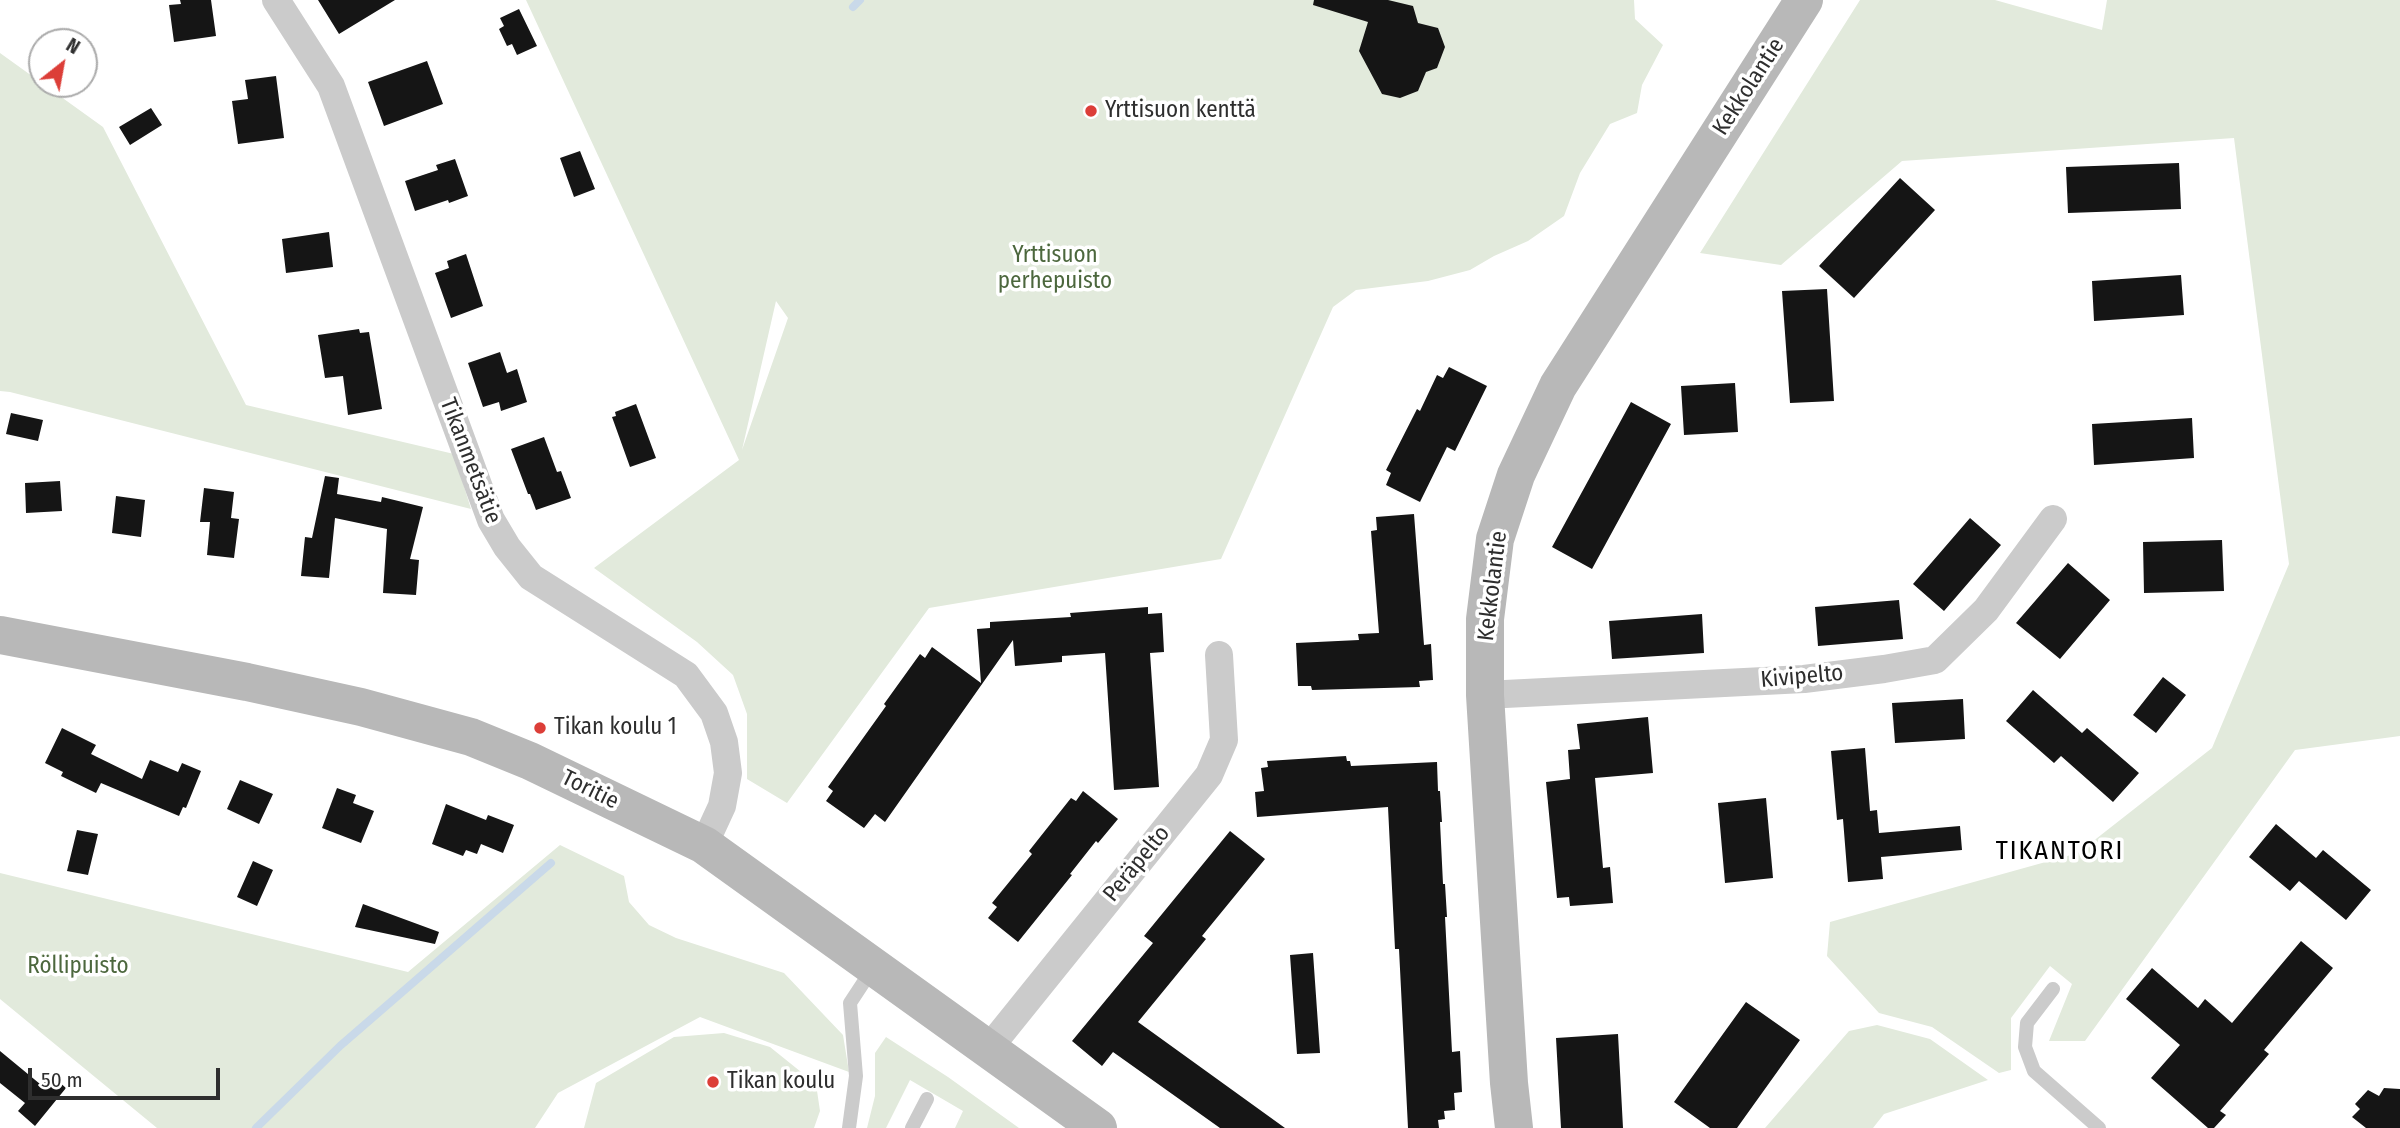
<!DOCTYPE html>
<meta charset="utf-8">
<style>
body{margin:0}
#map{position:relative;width:2400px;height:1128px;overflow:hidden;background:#fff;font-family:"Fira Sans Condensed",sans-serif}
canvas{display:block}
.north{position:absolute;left:28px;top:28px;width:70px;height:70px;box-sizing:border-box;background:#fff;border:2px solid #ababab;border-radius:50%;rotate:31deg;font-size:19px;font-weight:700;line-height:28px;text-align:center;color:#2e2e2e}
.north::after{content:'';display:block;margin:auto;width:24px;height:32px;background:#dc3e38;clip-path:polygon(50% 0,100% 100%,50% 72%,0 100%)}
.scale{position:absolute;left:28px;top:1068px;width:192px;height:32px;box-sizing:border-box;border:4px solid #2e2e2e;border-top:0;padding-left:9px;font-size:21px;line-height:24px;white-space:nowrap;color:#2e2e2e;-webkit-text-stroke:5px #fff;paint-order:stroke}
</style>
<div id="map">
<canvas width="2400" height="1128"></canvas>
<div class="north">N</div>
<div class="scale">50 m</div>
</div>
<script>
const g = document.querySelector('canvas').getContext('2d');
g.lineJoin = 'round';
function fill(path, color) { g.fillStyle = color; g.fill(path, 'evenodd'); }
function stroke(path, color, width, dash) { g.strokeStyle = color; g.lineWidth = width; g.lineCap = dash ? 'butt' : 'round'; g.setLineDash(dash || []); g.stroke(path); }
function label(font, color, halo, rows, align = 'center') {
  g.font = font + ' "Fira Sans Condensed",sans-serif'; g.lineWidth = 7; g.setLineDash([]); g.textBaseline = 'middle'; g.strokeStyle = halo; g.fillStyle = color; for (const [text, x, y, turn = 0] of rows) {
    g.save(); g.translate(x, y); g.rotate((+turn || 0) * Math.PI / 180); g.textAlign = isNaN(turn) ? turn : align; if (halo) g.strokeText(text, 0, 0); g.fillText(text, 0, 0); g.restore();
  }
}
const green = new Path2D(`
 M526 0H1634L1635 19 1663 45 1642 85 1637 113 1610 124 1580 173 1564 216 1528 241 1494 256 1470 270 1428 281 1356 290 1333 307 1221 559 929 608 787 803 747 779V714L733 675 697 642 594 568 739 460ZM776 301 788 318 742 450Z
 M1860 0H1995L2102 30 2107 0H2400V736L2295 750 2085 1041H2049L2072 984 2050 966 2011 1018V1070L1999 1073 1932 1027 1879 1013 1827 956 1830 922 2078 853 2212 748 2289 564 2234 138 1902 161 1781 265 1700 253Z
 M0 53 103 127 246 405 454 454 471 509 10 392 0 391Z
 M560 845 624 876 629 902 649 925 676 938 784 973 843 1035 849 1072 700 1017 558 1093 535 1128H157L0 999V873L408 972Z
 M1877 1025 1930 1039 1988 1080 1884 1114 1873 1128H1765L1849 1031Z
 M724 1033 770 1047 816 1084 820 1111 814 1128H584L596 1083 674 1037Z
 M886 1037 948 1077 1019 1128H955L963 1111 910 1080 886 1128H867L875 1096V1053Z`);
const stream = new Path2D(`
 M853 7 860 0
 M256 1128 340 1046 551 863`);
const building = new Path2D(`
 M180 0H211L216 36 174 42 169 5 181 4Z
 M318 0H395L339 34Z
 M1314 0H1388L1413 6 1418 23 1438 28 1445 47 1437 68 1426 72 1418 91 1400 98 1382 94 1359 51 1368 22 1313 5Z
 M519 9 537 46 517 55 512 44 507 46 499 29 504 26 500 18Z
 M427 61 443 104 384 126 368 82Z
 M276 76 284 138 238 144 232 101 248 99 245 80Z
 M151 108 162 125 130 145 119 127Z
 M580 151 595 189 574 197 560 158Z
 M455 159 468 196 449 203 448 200 415 211 405 181 438 170 436 165Z
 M2179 163 2181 209 2068 213 2066 167Z
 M1900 178 1935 210 1854 298 1819 266Z
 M329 232 333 267 286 273 282 239Z
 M466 254 483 306 451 318 435 273 449 268 447 261Z
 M2181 275 2184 315 2094 321 2092 281Z
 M1827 289 1834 401 1790 403 1782 291Z
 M359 329 360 333 369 332 382 409 348 415 343 376 325 378 318 335Z
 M500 352 507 373 517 369 527 402 501 411 499 402 483 407 468 363Z
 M1449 367 1487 386 1455 451 1447 447 1420 502 1386 485 1391 473 1386 470 1417 409 1420 411 1437 375 1443 378Z
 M1735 383 1738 432 1684 435 1681 386Z
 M1631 402 1671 424 1592 569 1552 547Z
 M636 404 656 458 630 467 612 417 616 416 615 412Z
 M11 413 43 420 38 441 6 434Z
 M2192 418 2194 458 2094 465 2092 424Z
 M544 437 557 472 561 471 571 498 536 510 530 494H528L511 449Z
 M325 476 339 478 337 494 381 502 382 497 423 507 410 559 419 560 416 595 383 593 387 529 335 518 329 578 301 576 305 537 312 538Z
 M60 481 62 511 26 513 25 483Z
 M204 488 234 492 231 518 239 519 234 558 207 555 210 522H200Z
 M116 496 145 500 141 537 112 533Z
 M1414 514 1424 645 1431 644 1433 680 1419 681 1420 687 1312 690 1311 686H1298L1296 643 1359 640 1358 634 1379 633 1371 531 1377 530 1376 517Z
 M1970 518 2001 545 1944 611 1913 584Z
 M2222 540 2224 591 2144 593 2143 542Z
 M2068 563 2110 600 2060 659 2016 623Z
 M1899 600 1903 639 1818 646 1815 607Z
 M1148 607V614L1162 613 1164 652 1150 653 1159 787 1114 790 1105 653 1062 656V662L1015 666 1013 640 885 822 875 814 864 828 826 801 833 791 828 787 886 706 884 704 920 654 925 658 932 647 981 683 977 629 990 628V622L1071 617 1070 613Z
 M1702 614 1704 653 1612 659 1609 621Z
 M2163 677 2186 695 2156 733 2133 715Z
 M2033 690 2082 733 2087 728 2139 773 2113 802 2061 756 2054 763 2006 721Z
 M1963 699 1965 739 1895 743 1892 703Z
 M1648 717 1653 773 1595 778 1603 868 1610 867 1613 903 1570 906 1569 897 1557 898 1546 782 1570 779 1568 750 1580 749 1577 724Z
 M62 728 96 745 91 754 142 779 150 760 178 772 182 763 201 771 186 808 183 807 179 816 101 783 96 793 61 776 63 772 45 763Z
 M1865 748 1870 811 1877 810 1879 833 1960 826 1962 850 1881 857 1883 879 1848 882 1843 819 1837 820 1831 751Z
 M1346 756 1347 761H1350L1351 766 1437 762 1438 791H1440L1442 822H1440L1443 884H1445L1447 917H1445L1452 1052 1460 1051 1462 1092 1454 1093 1455 1110 1444 1111 1445 1119 1438 1120 1439 1128H1408L1399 949H1395L1388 807 1257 817 1255 792 1264 791 1261 768 1268 767 1267 761Z
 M240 780 273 794 259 824 227 809Z
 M337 788 356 795 353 803 374 811 361 843 322 828Z
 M1083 791 1118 819 1098 843 1096 841 1070 874 1072 875 1018 942 988 918 997 907 992 903 1032 854 1029 851 1071 798 1076 801Z
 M1766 798 1773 878 1725 883 1718 803Z
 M446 804 486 820 488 815 514 825 503 853 481 844 477 854 466 850 463 856 432 844Z
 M2276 824 2316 858 2323 850 2371 890 2346 920 2299 881 2290 891 2249 857Z
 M77 830 98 834 88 875 67 871Z
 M1230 831 1265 859 1202 936 1206 939 1138 1022 1285 1128H1220L1113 1052 1102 1066 1072 1041 1153 943 1144 936Z
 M253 861 273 870 257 906 237 897Z
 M363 904 439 932 435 944 355 927Z
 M2301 941 2333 968 2264 1050 2269 1054 2220 1111 2226 1115 2214 1128H2208L2151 1078 2180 1045 2126 999 2152 968 2198 1008 2205 999 2232 1023Z
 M1313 953 1320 1053 1297 1054 1290 955Z
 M1746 1002 1800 1040 1737 1128H1710L1674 1102Z
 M1618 1034 1623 1128H1561L1556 1038Z
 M0 1051 40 1084 49 1073 66 1088 35 1126 18 1111 25 1103 0 1083Z
 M2384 1088 2400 1089V1128H2366L2352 1117 2360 1109 2355 1104 2368 1090 2379 1096Z`);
const lane = new Path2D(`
 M2053 989 2027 1023 2025 1047 2034 1071 2099 1128
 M849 1128 856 1076 850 1003 873 968
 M912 1128 927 1099`);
const street = new Path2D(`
 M276 0 331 86 491 520 507 547 531 577 686 675 714 713 724 742 728 773 722 806 704 845
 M1485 695 1804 679 1884 669 1935 660 1986 610 2053 519
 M989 1048 1209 775 1224 740 1219 655`);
const secondary = new Path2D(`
 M0 635 247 682 361 707 471 737 530 761 704 845 1098 1128
 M1514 1128 1509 1083 1485 695V619L1495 539 1516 475 1558 386 1804 0`);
const markers = [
 [1091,111,7,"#dc3e38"],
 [540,728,7,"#dc3e38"],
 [713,1082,7,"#dc3e38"]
];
const streetNames = [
 ["Kekkolantie",1749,87,-57],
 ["Tikanmetsätie",470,461,69],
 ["Kekkolantie",1493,586,-83],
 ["Kivipelto",1802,677,-5],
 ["Toritie",590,790,26],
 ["Peräpelto",1137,864,-51]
];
const poiNames = [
 ["Yrttisuon kenttä",1105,111],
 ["Tikan koulu 1",554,728],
 ["Tikan koulu",727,1082]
];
const parkNames = [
 ["Yrttisuon",1055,256],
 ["perhepuisto",1055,282],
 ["Röllipuisto",78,967]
];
const quarterNames = [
 ["TIKANTORI",2060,852]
];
fill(green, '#e2eadc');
stroke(stream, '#c9d9e9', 8);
fill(building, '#151515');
stroke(lane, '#cbcbcb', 14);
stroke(street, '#cbcbcb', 28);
stroke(secondary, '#b8b8b8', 38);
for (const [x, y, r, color] of markers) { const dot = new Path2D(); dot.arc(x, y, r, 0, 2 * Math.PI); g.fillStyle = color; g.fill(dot); stroke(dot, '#fff', 2.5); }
label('23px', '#2e2e2e', '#fff', streetNames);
label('23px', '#2e2e2e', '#fff', poiNames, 'left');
label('23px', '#4c673d', '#fff', parkNames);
g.letterSpacing = '2px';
label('26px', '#000', '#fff', quarterNames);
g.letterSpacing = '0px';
</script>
